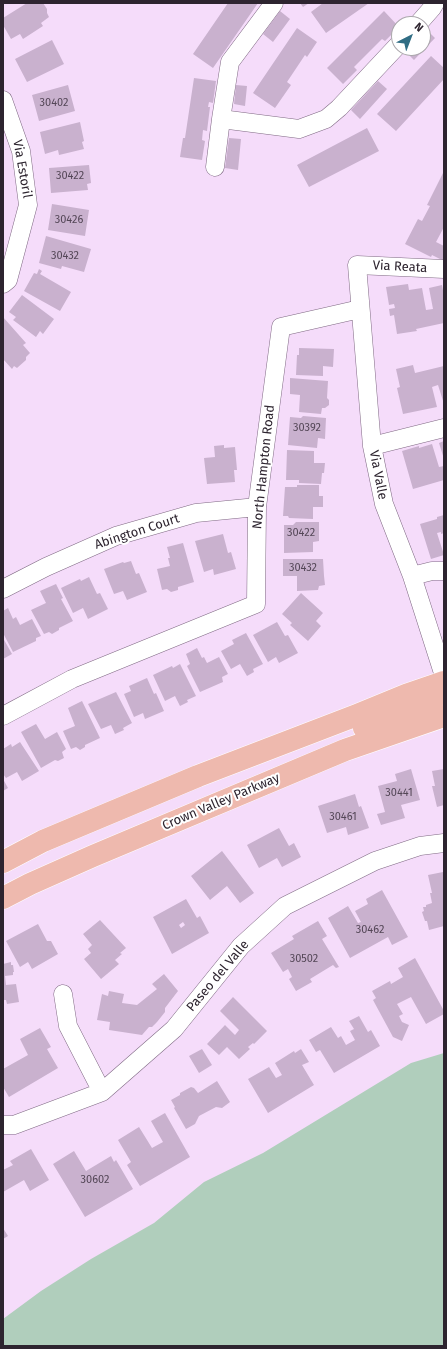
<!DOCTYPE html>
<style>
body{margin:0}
#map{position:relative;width:447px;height:1349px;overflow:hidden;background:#f5dcfa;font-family:"Fira Sans",sans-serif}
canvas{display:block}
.frame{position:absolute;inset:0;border:4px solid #2d242f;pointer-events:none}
.north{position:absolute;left:391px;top:16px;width:40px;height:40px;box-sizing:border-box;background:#fff;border:1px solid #aba7ac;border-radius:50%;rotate:42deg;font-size:11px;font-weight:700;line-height:16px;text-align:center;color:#2d242f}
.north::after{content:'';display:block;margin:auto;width:14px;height:18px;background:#306d84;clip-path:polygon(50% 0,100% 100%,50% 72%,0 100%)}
</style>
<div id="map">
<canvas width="447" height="1349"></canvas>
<div class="frame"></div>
<div class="north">N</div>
</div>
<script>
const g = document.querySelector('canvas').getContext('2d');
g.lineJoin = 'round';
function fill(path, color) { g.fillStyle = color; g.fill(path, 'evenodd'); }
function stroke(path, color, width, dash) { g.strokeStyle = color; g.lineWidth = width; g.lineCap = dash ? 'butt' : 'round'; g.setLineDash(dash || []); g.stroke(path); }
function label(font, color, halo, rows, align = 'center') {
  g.font = font + ' "Fira Sans",sans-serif'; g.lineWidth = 4; g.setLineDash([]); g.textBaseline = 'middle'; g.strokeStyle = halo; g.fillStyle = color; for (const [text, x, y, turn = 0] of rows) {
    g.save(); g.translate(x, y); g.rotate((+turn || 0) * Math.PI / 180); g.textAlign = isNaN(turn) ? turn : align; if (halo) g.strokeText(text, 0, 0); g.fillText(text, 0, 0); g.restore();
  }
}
const green = new Path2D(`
 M444 1053V1346H3V1319L41 1291 91 1259 154 1223 204 1182 263 1153 411 1063Z`);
const building = new Path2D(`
 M27 3H43L47 9V13L49 17 41 23 43 26 23 39 20 34 11 39 3 25V18Z
 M228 3H258L213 68 193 54Z
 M300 3H309L303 7Z
 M323 3H369L326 33 311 12Z
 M280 11 290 19 273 42 263 34Z
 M384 11 399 27 385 41 382 39 354 67 357 70 343 84 327 68Z
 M297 28 317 42 307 57 305 55 287 82 291 85 275 108 253 93Z
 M426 29 435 38 414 60 405 51 408 48H423V32Z
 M52 40 64 64 27 82 15 59Z
 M431 56 444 68V79L396 131 377 114Z
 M194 78 216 81 213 103 209 102 208 107H210L207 131 203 130 202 140 205 141 202 160 180 157 183 138H185Z
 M378 81 387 89 360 119 351 110Z
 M68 85 75 111 39 121 32 95Z
 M236 85 247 86 245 106 234 104Z
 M80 122 84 141 82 142 84 149 59 155 58 150 45 154 40 132Z
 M367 128 379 151 309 187 297 165Z
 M229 138 241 139 238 170 225 168Z
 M89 165 91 183 87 184 88 190 51 193 49 168Z
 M443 173H444V227L436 242 444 246V261L432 255 431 257 405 244 418 219 422 221 430 206 427 205Z
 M52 204 89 210 85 236 48 230Z
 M46 236 91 249 84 272 62 266 61 269 39 263Z
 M39 269 42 271 40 274 71 292 60 311 24 291 34 273 37 274Z
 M408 284 409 290 422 288 426 310 433 309 429 288 442 285 444 296V323L416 329 417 331 397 334 394 315 390 316 389 309 395 308 394 304 389 305 386 287Z
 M22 295 54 319 43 334 40 331 36 337 13 320 16 317 9 312Z
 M3 317 26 343 23 345 30 353 26 357V360L17 368 14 366 12 369 3 359Z
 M299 348 334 349 333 367 323 366V376L296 375 297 355H299Z
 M413 365 415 373 444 366V404L438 385 432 387 437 407 403 414 397 388 400 387 396 369Z
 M290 378 328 381 327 398 329 400V405L325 408H322L321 414 299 412 300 395 290 394Z
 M303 416 326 418 325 439 318 438 317 448 288 445 290 417 301 418Z
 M444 441V459L439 443Z
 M432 444 439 467 444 466V480L413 489 402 451 419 446V448Z
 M224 445V448L235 447 237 470H234L235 482 207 484 204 458 215 457 214 446Z
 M287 450 314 451V463H325L324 473H322L321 484 299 483V480H286Z
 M297 485H319V496H323V507H313V519L289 518 288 516H283L285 487H297Z
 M444 515V533L441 534V532L437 533 444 555 431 559 420 524 437 519V517Z
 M296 522H319V541L313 542V552L284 553V525H293Z
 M223 534 228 553 231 552 236 569 214 575 213 569 204 572 195 541Z
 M183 543 194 582 178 587V590L171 592 167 589 162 590 157 569 170 566 168 558H170L167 547Z
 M283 559H323L324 576 325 585 319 586 318 590 297 591V576H283Z
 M131 561 136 574 139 573 147 592 127 600 123 591 114 594 104 569 123 562 124 563Z
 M89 577 97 594 100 593 108 609 88 619 83 608 73 613 61 588 80 579 81 581Z
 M56 584 63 598 61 599 73 621 59 628V630L52 634 49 632 44 634 31 610 46 603 40 591Z
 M301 593 323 613 316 621 321 626 308 641 290 625 292 623 282 614Z
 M8 608 13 619 16 617 20 625 32 619 41 636 36 638V641L13 652 3 633V611Z
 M277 622 285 636 288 635 298 653 279 663 276 657 268 662 253 635Z
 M246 633 263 664 253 669 254 672 247 676 240 664 231 669 221 651 234 644 232 640Z
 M3 638 12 654 3 659Z
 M197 648 202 658 204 657 207 663 219 657 228 674 222 677 223 682 200 692 187 666 190 664 186 654Z
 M180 664 196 696 187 700 188 702 180 706 175 696 165 701 153 675 172 666 173 668Z
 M147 678 154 694 156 693 164 711 145 719 143 713 134 717 124 694 131 691 129 686Z
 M116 692 132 723 123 728 124 730 115 734 111 725 101 729 88 704Z
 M82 701 100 738 85 745V747L80 750 76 747 71 749 63 731 75 726 68 708Z
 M36 724 45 739 57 732 66 749 62 752 64 758 58 761 55 760 41 768 21 732Z
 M20 742 39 771 22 781 17 772 6 778 3 774V749L11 744 12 747Z
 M411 769 420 800 401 805 405 818 381 825 377 814 385 812 378 786 397 781 395 774Z
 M444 769V805L437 807 432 786H435L432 771Z
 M3 779 8 788 3 791Z
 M355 794 359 807 361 806 369 828 348 835 346 827 327 833 318 806Z
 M279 828 289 846 294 843 301 857 282 867 277 858 259 868 247 845Z
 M222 851 254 893 240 903 227 886 210 900 191 876Z
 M443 872 444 877V926L429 930 427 921H425L422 912 424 911 423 907H426V905L432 903 430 893H432L428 875Z
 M382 890 408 937 392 945 388 937 350 958 328 918 348 906 358 923 361 922 355 911 368 904 366 899Z
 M186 899 197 918 200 916 209 933 172 954 153 917ZM183 922 185 925 181 928 179 925Z
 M100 920 126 948 120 953 122 954 115 960 119 964 101 979 84 959 91 953 88 949 92 945 83 934Z
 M318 921 327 936 322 939 339 967 336 968 333 965 310 979 312 982 296 991 289 979 292 977 288 969 283 972 271 953 294 939 292 936Z
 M38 924 47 941H51L58 954 32 969 28 962 20 967 6 941Z
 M415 958 444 1011V1014L426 1024 411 997 397 1004 403 1014 399 1016 402 1022 409 1025 402 1041 393 1037 373 1000 376 998 372 991 390 981 391 984 403 977 398 968Z
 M11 962V965H13L14 972H13V975L5 976 6 985 16 984 19 1002 7 1004 6 1000H3V964Z
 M164 974 178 991 165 1008V1012L157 1022 152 1027H149L142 1035 109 1030 110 1022 97 1020 102 994 108 996 109 991 124 994 122 1003 137 1005 157 989 152 984Z
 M233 997 267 1031 254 1044 253 1043 248 1047 250 1049 239 1059 227 1047 219 1055 207 1044 225 1025 235 1035 239 1030 220 1011Z
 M359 1016 368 1032 371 1030 380 1046 334 1073 320 1050 316 1052 309 1040 331 1027 338 1038 341 1036 346 1045 355 1040 350 1031 354 1029 349 1021Z
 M40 1028 51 1047 47 1049 58 1068 9 1097 3 1087V1069L28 1055 20 1039Z
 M202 1049 212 1065 199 1073 189 1056Z
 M301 1049 309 1062 302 1065 314 1085 268 1113 248 1079 269 1067 276 1078 282 1075 275 1063 294 1051 295 1053Z
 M217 1081 230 1102 222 1108 216 1107 199 1116 195 1124 186 1129 174 1108 175 1107 171 1100 180 1095V1093L191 1087 194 1088 198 1093Z
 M165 1113 190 1157 140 1186 127 1165 131 1162 118 1140 139 1127 152 1148 163 1142 151 1121Z
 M31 1149 49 1180 30 1191 24 1180 3 1192V1170L13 1165 10 1161Z
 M74 1151 86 1171 111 1156 114 1162 116 1160 133 1189 85 1217 53 1164Z
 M3 1228 8 1236 3 1239Z`);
const minor = new Path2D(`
 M274 3 230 62 221 119 299 129 326 119 339 108 399 44
 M418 24 432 8 435 3
 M3 100 21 151 28 205 8 280 3 284
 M215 167 221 119
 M444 269 357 265 372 446 384 504 412 576 444 676
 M372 446 444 428
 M412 576 432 571H444
 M3 589 46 567 116 536 196 513 257 507
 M3 716 72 679 256 604 257 507 281 327 360 309
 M63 994 68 1026 102 1092
 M3 1125H14L102 1092 174 1029 241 946 285 906 375 861 420 846 444 843`);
const major = new Path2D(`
 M364 728 425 705 432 701 443 686
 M3 862 43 841 198 776 357 715 406 695 444 682
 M3 898 30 884 93 856 345 750 444 716`);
const numberNames = [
 ["30402",54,103],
 ["30422",70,176],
 ["30426",69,220],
 ["30432",65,256],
 ["30392",307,428],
 ["30422",301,533],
 ["30432",303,568],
 ["30441",399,793],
 ["30461",343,817],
 ["30462",370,930],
 ["30502",304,959],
 ["30602",95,1180]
];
const streetNames = [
 ["Via Estoril",22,169,80],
 ["Via Reata",400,267,3],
 ["North Hampton Road",264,467,-84],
 ["Via Valle",378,475,79],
 ["Abington Court",137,532,-18],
 ["Crown Valley Parkway",221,802,-23],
 ["Paseo del Valle",218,976,-50]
];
fill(green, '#b0cebc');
fill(building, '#c9b1ce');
stroke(minor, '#7f6983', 19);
stroke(major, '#fff', 23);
stroke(minor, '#fff', 18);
stroke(major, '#eeb9ae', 22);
label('11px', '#544757', null, numberNames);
label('13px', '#2d242f', '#fff', streetNames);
</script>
